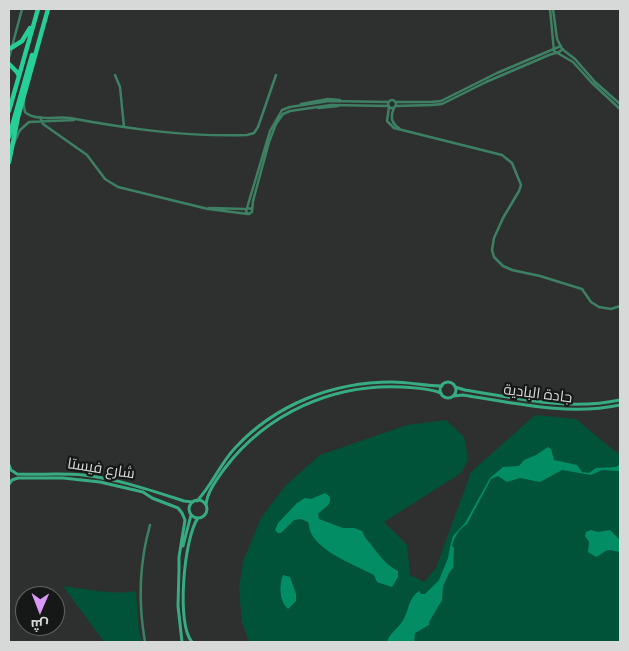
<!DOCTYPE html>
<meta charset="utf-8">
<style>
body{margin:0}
#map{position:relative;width:629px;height:651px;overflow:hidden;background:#2d302e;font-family:"PT Serif",Cairo,serif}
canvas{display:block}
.frame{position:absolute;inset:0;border:10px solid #d7d9d8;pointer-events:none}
.north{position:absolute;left:15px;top:586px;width:50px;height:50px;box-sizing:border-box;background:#161817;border:1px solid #636564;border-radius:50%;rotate:181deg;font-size:14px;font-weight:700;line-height:20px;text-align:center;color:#d7d9d8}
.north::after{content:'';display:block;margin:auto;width:18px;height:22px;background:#d99af7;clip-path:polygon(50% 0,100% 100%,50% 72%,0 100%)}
</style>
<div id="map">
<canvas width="629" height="651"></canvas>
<div class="frame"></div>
<div class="north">ش</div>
</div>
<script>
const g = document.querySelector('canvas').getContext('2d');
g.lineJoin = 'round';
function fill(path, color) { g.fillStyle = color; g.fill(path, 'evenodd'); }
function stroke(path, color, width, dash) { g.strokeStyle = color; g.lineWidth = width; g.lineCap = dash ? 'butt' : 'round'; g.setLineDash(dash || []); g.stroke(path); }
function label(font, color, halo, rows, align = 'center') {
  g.font = font + ' "PT Serif",Cairo,serif'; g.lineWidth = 4.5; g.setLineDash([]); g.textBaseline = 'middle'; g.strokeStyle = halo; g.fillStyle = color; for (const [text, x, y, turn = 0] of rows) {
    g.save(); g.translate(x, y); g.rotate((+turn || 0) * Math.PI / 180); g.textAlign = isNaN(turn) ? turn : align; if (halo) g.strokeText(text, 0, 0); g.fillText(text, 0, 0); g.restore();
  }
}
const green = new Path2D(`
 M535 415 576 419 617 453 620 451V642H249L242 622 239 589 243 561 261 518 286 485 320 455 407 425 446 420 464 437 468 460 461 473 384 522 407 545 410 575 424 582 436 568 471 472Z
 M63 586C78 588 120 596 133 591L136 592 139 631 142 642H104Z`);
const water = new Path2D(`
 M548 447 551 449 554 460 577 465 582 472 589 473 596 468 616 467 620 464V471L602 470 591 475 562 470 540 482 520 478 507 482 498 476 491 479 467 524C459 529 454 537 452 546L454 548 453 568 449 573 443 586 442 600 429 622V625L415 633 414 642H387C389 634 397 629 402 622 409 612 408 598 419 591L421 594H425L439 580 448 558 450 547 453 536 465 523 490 478 503 467 519 466 524 460 536 455Z
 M325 493 330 497C331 507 323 508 318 514L319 519 343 528H354L362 531C366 541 370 542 375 550 382 559 388 566 398 571V577L392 587 377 582 374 575C355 565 321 553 311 533 309 530 310 526 308 522L301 519 294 520 281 533H278L275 530 278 523 297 503 305 498 311 499Z
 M591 530 598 532 610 530 620 540V552C603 548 608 551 596 557L588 552 589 542 585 536 586 532Z
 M283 575 290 577 296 594V601L288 609C279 601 279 585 283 575Z`);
const street = new Path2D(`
 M550 9 554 51 573 62 592 83 620 109
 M553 9 557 39 562 49 575 59 595 82 620 104
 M9 58 22 9
 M115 75 120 87 124 127
 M388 104a4 4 0 1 1 8 0a4 4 0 1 1-8 0Z
 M24 101V107L25 112C36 122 57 116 70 118 129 129 187 137 247 135L254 133 258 127 276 75
 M395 102H431L441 101 497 73 561 46
 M301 104 328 99 340 100
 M395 106 432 105 442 104 486 82 549 55 559 52 563 49
 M389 107 387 121 394 128 502 155 512 163 521 185 519 191 503 218 494 238 492 250 494 257 503 266 512 270 540 276 582 289 591 302 599 307 611 309 620 306
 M318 108 338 106
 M394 108C390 117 391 123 400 129
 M40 117 43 124 87 155 105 179 118 187 208 209 248 214
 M14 143 20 130 29 122 74 120
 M209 208 245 209
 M247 208 270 131 282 110 290 107 329 101 389 102
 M252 209 247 208 246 212 249 214 252 212 253 201 269 142 276 124 283 114 290 111 331 105 389 106
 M145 642C138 602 139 564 150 525`);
const secondary = new Path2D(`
 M440 390a8 8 0 1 1 16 0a8 8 0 1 1-16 0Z
 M455 387 465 390C516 398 568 411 620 400
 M454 396 463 395C514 403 568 416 620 405
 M9 465 11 470 17 474C39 475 61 473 83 475 118 479 150 490 184 501L193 502
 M9 484 12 480 18 478H63L100 482 143 492 152 498 178 508 182 513 185 520 179 557V570
 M189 509a9 9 0 1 1 18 0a9 9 0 1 1-18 0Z
 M197 501C212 485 220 464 235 448 276 404 333 382 392 382 409 382 425 386 442 386
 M206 505C207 492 217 479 225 468 267 413 334 383 403 387 415 388 429 388 441 393
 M183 546 191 515
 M179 569 178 606 182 642
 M192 642C176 625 184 537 198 518`);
const primary = new Path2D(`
 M11 48 22 41 30 28
 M9 64 17 72 19 76
 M9 111 38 9
 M9 137 32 55
 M9 162 18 117 48 9`);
const streetNames = [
 ["جادة البادية",538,394,7],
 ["شارع فيستا",101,469,9]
];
fill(green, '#005239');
fill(water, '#038d65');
stroke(street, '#3d8064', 2.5);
stroke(secondary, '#37ac82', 3);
stroke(primary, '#27cf98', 4.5);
label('15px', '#d7d9d8', '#161817', streetNames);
</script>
